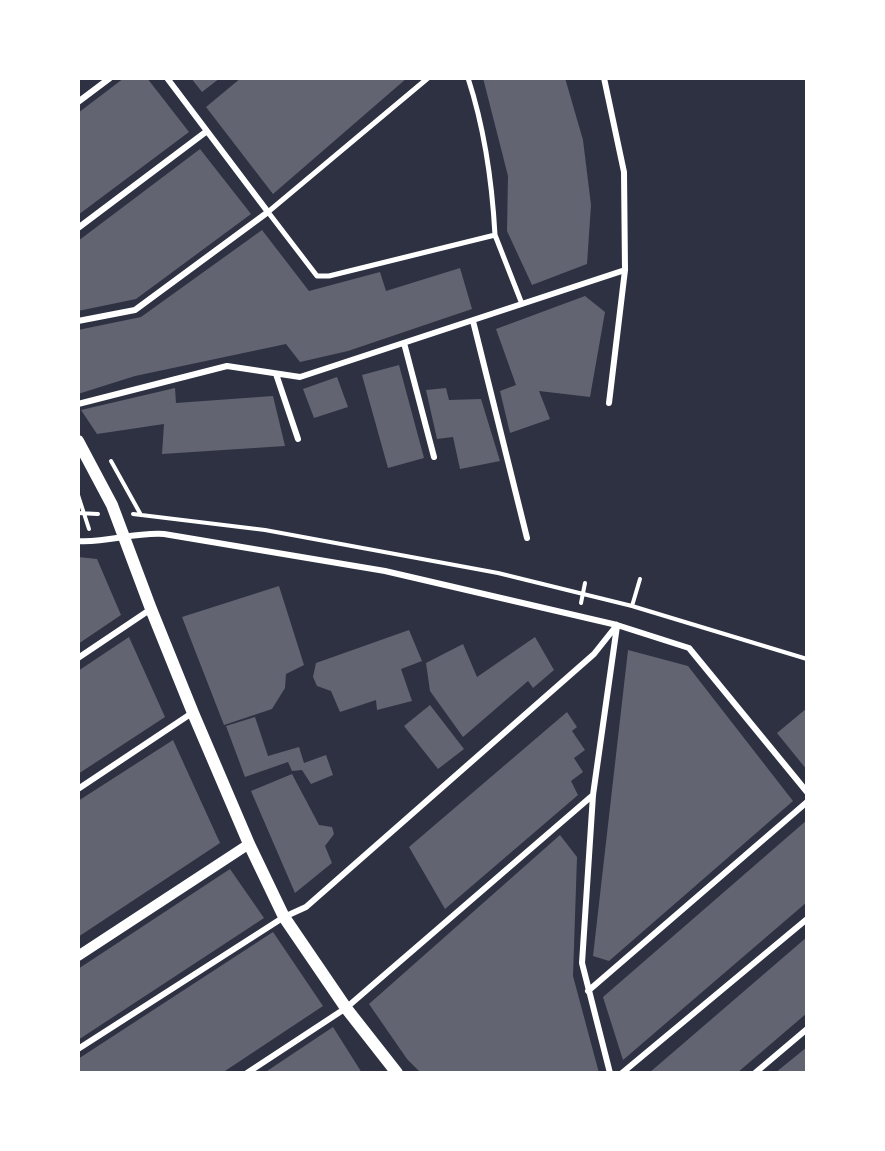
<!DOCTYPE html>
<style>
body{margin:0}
#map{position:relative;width:885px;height:1151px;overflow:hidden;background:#2d3142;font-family:"Archivo Narrow",sans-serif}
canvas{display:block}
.frame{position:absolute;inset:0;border:80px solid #fff;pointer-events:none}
</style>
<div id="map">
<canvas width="885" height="1151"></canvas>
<div class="frame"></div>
</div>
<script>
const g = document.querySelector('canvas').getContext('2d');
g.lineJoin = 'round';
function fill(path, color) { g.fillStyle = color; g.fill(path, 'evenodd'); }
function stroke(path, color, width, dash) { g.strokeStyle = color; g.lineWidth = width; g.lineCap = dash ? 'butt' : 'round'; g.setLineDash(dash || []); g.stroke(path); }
const building = new Path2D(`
 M124 78H147L189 132 78 215V113Z
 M191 78H220L202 92Z
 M241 78H407L273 194 206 107Z
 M483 78H565L583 140 591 205 587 264 532 285 507 231 508 176Z
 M200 149 251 214 136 299 78 311V241Z
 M262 230 309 291 380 272 386 291 460 268 472 309 348 351 300 362 286 344 135 376 78 394V330L141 317Z
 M585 296 605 312 590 397 539 391 550 419 510 433 500 391 516 385 496 329Z
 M399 365 424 458 388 468 362 375Z
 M337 377 348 407 314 418 303 389Z
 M175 388 176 403 273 396 285 446 162 454 164 424 97 434 81 410Z
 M446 388 449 400 481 399 500 461 460 469 453 437 437 439 426 390Z
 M78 557 97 559 121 615 78 644Z
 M279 586 304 665 286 674 285 688 272 709 224 725 182 617Z
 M409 630 422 661 401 669 412 701 377 710 376 700 340 712 331 691 317 686 313 677 316 663Z
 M129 637 165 717 78 774V671Z
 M535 637 554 670 533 688 528 681 463 737 430 691 426 663 463 644 477 677Z
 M628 650 688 666 793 801 609 961 593 956Z
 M430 705 464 749 438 769 404 726Z
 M807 708V770L777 733Z
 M567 712 577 727 572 731 585 750 574 758 583 772 571 781 578 795 445 909 409 847Z
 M255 717 268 756 299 747 304 763 326 755 333 775 311 784 302 770 292 771 288 762 245 777 226 726Z
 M173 740 220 843 78 937V801Z
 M292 774 319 825 332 827 334 834 325 846 332 863 295 893 251 791Z
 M807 820V902L623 1060 603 997Z
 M560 835 577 857 573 976 599 1073H421L407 1059 369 1004Z
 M230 869 264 918 78 1040V969Z
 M273 932 323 1006 222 1073H78V1059Z
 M807 937V1013L737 1073H649Z
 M333 1027 362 1073H264Z
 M807 1047V1073H775Z`);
const path = new Path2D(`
 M111 461 141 515
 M78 495 89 529
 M78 513 98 514
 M133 514 265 530 498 573 632 606 807 659
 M581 603 585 583
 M632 606 640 579`);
const pedestrian = new Path2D(`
 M428 78 268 212 317 276H329L495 235C492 180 485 130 468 78
 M495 235 522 304`);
const minor = new Path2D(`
 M604 78 624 172 625 270 609 403
 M78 102 110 78
 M78 228 207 131
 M78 321 135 310 268 212 167 78
 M473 321 527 538
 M404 343 434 457
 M276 374 298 439
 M78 404 227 366 300 377 625 270
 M78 541C107 543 134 532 164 534L385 571 617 625 689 648 807 792
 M78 658 151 609
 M78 789 192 713
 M588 991 807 802
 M78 1049 284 917 306 907 594 654 617 625
 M247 1073 346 1008 593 795
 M610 1073 582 963 593 795 617 626
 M622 1073 807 919
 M755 1073 807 1029`);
const tertiary = new Path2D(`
 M78 956 249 844`);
const secondary = new Path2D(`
 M78 441 112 505 151 609 193 713 249 844 284 917 346 1008 397 1073`);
fill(building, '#626471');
stroke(path, '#fff', 4);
stroke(pedestrian, '#fff', 5);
stroke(minor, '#fff', 6);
stroke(tertiary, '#fff', 10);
stroke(secondary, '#fff', 12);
</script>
